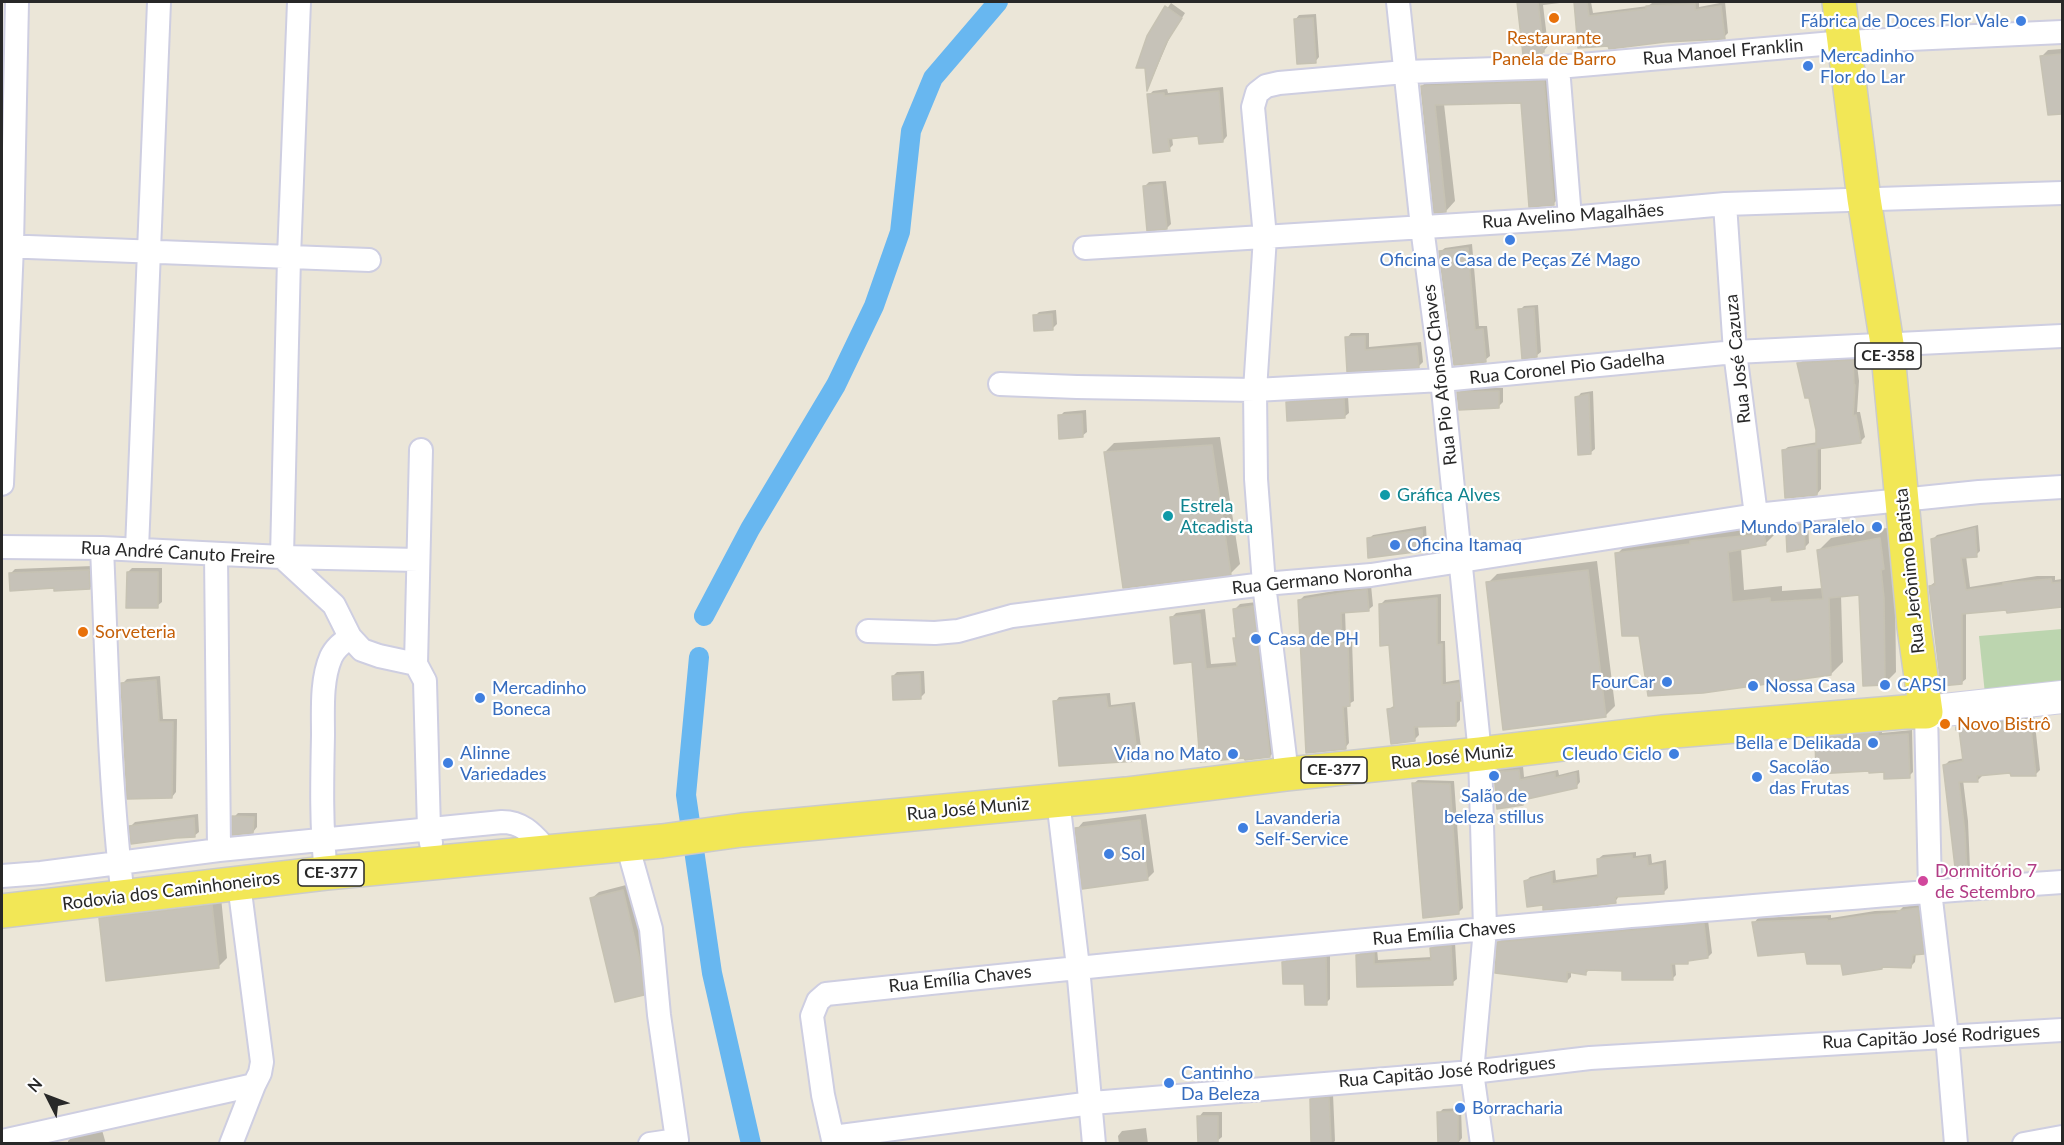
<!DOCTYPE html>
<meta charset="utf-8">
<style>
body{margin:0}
#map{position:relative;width:2064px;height:1145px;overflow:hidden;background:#ebe6d8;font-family:Lato,sans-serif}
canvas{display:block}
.frame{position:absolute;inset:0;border:3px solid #282828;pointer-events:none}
.north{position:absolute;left:18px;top:1067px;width:60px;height:60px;-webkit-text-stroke:4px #fff;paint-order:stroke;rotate:312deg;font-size:16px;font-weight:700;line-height:24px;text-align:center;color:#282828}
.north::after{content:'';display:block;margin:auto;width:21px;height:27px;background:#282828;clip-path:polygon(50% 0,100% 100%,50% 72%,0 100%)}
</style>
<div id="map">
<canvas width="2064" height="1145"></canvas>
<div class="frame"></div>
<div class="north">N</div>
</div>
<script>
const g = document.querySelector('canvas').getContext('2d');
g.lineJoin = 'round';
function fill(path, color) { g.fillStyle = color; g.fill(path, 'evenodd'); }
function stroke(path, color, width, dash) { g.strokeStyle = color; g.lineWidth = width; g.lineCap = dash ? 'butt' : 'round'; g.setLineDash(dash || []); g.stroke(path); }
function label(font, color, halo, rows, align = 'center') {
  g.font = font + ' Lato,sans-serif'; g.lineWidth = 4.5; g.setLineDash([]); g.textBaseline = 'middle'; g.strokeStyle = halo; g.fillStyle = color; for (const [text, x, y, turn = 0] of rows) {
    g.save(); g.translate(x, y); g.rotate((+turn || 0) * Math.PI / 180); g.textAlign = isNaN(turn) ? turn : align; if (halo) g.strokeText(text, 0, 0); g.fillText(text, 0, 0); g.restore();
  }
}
const cemetery = new Path2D(`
 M2062 629V687L1985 694 1979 636Z`);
const shadow = new Path2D(`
 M1519 2H1568L1543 5 1548 46 1542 53H1525Z
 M1575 2H1591L1593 13 1648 6 1652 3 1699 2V7L1725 2 1728 33 1724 37 1610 47V44L1580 47Z
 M1171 3 1185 13 1170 37 1148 88 1146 66 1148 36Z
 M1316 14 1319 57 1315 62 1295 20 1299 15Z
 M2062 49V113L2049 114 2041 57 2048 50Z
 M1553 72 1562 195 1553 204 1523 101 1444 104 1455 201 1446 211 1422 86 1431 77Z
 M1223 87 1227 136 1223 141 1200 135 1172 137 1173 145 1169 149 1149 95 1153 91 1167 89 1168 93Z
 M1166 181 1171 224 1167 228 1144 187 1149 182Z
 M1472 244 1479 326H1487L1490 356 1485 360 1440 252 1445 248Z
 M1538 305 1541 352 1536 356 1520 310 1524 306Z
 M1056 310 1057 324 1053 328 1035 316 1039 312Z
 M1351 333H1369V347L1421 342 1423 362 1419 366 1348 370 1347 338Z
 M1856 357 1859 381 1857 412H1860L1865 437 1860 442 1821 447V489L1817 494 1783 451 1788 447 1818 442 1817 430 1810 396 1799 364 1803 360Z
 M1463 388H1503V402L1499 406 1459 393Z
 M1593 391 1595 449 1590 453 1577 398 1581 393Z
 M1348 396 1349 413 1344 417 1288 403 1292 399Z
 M1086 410 1087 432 1082 436 1060 416 1064 412Z
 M1220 437 1240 564 1231 573 1105 452 1114 443Z
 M1808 520 1809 543 1804 548 1788 532 1795 521Z
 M1776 523 1777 532 1765 544 1741 548 1744 590 1782 586V591L1823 588 1819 550 1831 538 1892 527 1895 585 1896 672 1884 684 1860 593 1841 595 1843 662 1831 674 1640 635 1617 554 1629 542Z
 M1978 525 1980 551 1976 555 1966 556 1970 587 2037 576H2055V580L2062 579V606L2008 612V608L1966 612V679L1961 683 1930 586 1935 582 1932 540 1937 535Z
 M1426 526 1427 545 1423 550 1369 539 1373 535Z
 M1597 561 1615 706 1605 716 1488 583 1497 574Z
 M93 566 94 583 90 588 55 587 10 574 15 569Z
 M132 568H162V602L157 606 128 572Z
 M1371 585 1373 606 1368 610 1345 611 1346 640H1352L1354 701 1347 705 1349 743 1345 748 1299 601 1304 596Z
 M1441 594V641H1445L1446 682 1463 679 1465 695 1460 700V720L1455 725 1418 726 1419 735 1415 739 1389 709 1395 705 1390 644 1380 605 1385 600Z
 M1257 602 1275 751 1270 756 1193 660 1171 618 1176 613 1205 609 1211 664 1238 662 1235 639 1238 636 1235 609 1240 604Z
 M924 671 925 693 921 697 893 676 897 672Z
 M160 676 163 719H177L176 792 172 797 122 684 127 679Z
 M1110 693 1111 705 1135 702 1142 755 1138 759 1055 702 1059 697Z
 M2034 715 2040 770 2036 774 2012 771 1981 774 1982 776 1977 781 1963 780 1968 821 1970 869 1966 874 1944 766 1949 761 1965 758 1961 728 1957 727 1962 723Z
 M1882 729V733L1912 730 1913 772 1909 776 1885 771 1817 739 1821 734Z
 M1523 766 1524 777 1558 770 1559 775 1579 770 1580 782 1576 787 1526 798 1522 804 1496 773 1500 768Z
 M1418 780 1454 781 1463 908 1459 912 1413 784Z
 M238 813H257V827L253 832 234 817Z
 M198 814 199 832 194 836 131 826 135 822Z
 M1146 814 1154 872 1147 879 1077 829 1083 822Z
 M1636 852V856L1651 854 1652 863 1666 860 1668 888 1663 893 1619 896 1615 902 1544 904 1526 881 1530 877 1555 870 1556 880 1600 874 1598 859 1603 855Z
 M630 884 647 957 650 987 643 994 592 898 599 892Z
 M221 897 227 958 218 967 101 919 110 910Z
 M1922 904 1927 948 1923 953H1916L1915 962 1911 966H1884L1882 968 1842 962 1806 951 1754 923 1758 918 1831 915V918L1875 911 1900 910 1903 907Z
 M1708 920 1712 953 1708 957 1691 959 1687 962H1675L1676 975 1672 979 1623 970 1590 969 1586 973 1571 971V977L1567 981 1499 942 1503 938Z
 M1455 942 1457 979 1452 983 1359 986 1358 955 1362 951 1377 949 1378 960 1432 957V948L1436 944Z
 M1330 954V999L1326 1003 1284 962 1288 958Z
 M1333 1094 1335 1141 1332 1144H1313L1311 1099 1315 1095Z
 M1461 1108 1462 1138 1458 1143 1439 1113 1443 1109Z
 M1203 1112H1222V1137L1217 1141 1199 1117Z
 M1146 1128 1148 1144H1119L1118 1136 1122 1131Z
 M102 1130 106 1144H68V1141L72 1137Z`);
const canal = new Path2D(`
 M704 616 750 529 836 385 874 306 900 232 911 131 933 78 998 2
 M699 657 686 795 712 973 751 1144`);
const building = new Path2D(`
 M1517 2H1538L1544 52H1542V54L1523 55Z
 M1574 2H1587L1589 16 1646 9V6L1695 4V10L1721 6 1725 39 1665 42 1609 49 1608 46 1578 48Z
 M1165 6 1182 18 1166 43 1147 91 1145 68H1136L1147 36Z
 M1313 18 1316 63 1297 64 1294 19Z
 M2062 54V114L2048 115 2040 56Z
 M1544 81 1554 205 1529 207 1521 103 1435 105 1446 212 1434 213 1421 86Z
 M1219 91 1223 142 1199 144 1198 136 1168 139 1170 151 1153 153 1147 94 1164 93V96Z
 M1162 184 1167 229 1147 231 1143 186Z
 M1468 248 1475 330 1483 329 1486 362 1454 365 1439 251Z
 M1534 308 1537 357 1522 359 1518 309Z
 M1052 314 1053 330 1034 331 1033 315Z
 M1365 336V350L1417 346 1419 368 1347 372 1345 337Z
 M1853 360 1854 385H1855L1853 416 1856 415 1861 443 1817 449V495L1785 498 1782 450 1816 445V430L1809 398H1805L1797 363Z
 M1499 391V408L1459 410 1457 392Z
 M1589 394 1591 454 1578 455 1575 397Z
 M1344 399 1345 418 1287 421 1286 402Z
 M1082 414 1083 437 1059 439 1058 415Z
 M1212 445 1231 575 1123 588 1104 452Z
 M1804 524 1805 549 1787 552 1786 531H1789V525Z
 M1975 528 1977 557 1961 558 1966 590 2003 585V583L2051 579 2052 583 2062 582V607L2007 613 2006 610 1962 614V684L1941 686 1929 586 1935 585 1931 539Z
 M1422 530 1423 551 1368 558 1367 538Z
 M1764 534 1766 545 1728 552 1732 602 1770 598V602L1823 599 1817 550 1880 538 1884 569 1881 570 1884 598 1885 685 1863 686 1859 595 1829 598 1831 675 1703 693 1648 696 1639 636H1622L1615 553 1690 544V541Z
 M89 570 90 589 54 591V588L10 591 9 573Z
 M1588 570 1606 717 1503 730 1486 582Z
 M127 572H158V608H126Z
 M1367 589 1369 611 1341 613 1342 644H1348L1350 706 1343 707 1346 749 1306 753 1298 600Z
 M1437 598V645L1442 644V685L1459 683 1461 701H1456V726L1414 727 1415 741 1391 744 1387 709 1394 708 1389 645 1380 646 1379 604Z
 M1253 606 1270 757 1245 760 1244 758 1200 762 1192 662 1174 664 1170 617 1200 614 1206 669 1237 666 1233 638H1236L1233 609Z
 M920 674 921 699 893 700 892 676Z
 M156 680 159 722H173L172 798 127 799 121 683Z
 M1106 696 1108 708 1131 705 1138 761 1059 766 1053 701Z
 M2030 719 2036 776H2011L2010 773 1977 776 1978 782H1959L1965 833 1967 875 1956 876 1943 765 1963 761 1959 730H1956V727Z
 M1878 733V736L1908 734 1910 778 1884 779V772L1869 773V771L1816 774 1815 738Z
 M1519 770 1520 780 1555 773V778L1576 773 1577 788 1523 800V805L1497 809 1494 772Z
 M1412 783 1450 784 1459 914 1423 918Z
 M232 816 254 817 253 833 232 835Z
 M194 818 195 837 176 838 131 844 129 826Z
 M1140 820 1148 880 1082 889 1075 828Z
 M1632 855V859L1647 857 1648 866 1662 864 1664 894 1615 897 1616 903 1583 907 1543 910V905L1527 907 1524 881 1552 873V884L1598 877 1597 859Z
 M623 890 641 965 644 995 615 1002 590 898Z
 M212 905 219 968 106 981 99 918Z
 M1918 908 1924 954 1913 955 1911 968 1882 967V969L1843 975 1841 964H1807L1805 952 1758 956 1752 922 1827 919 1828 921 1869 915 1897 913V911Z
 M1704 924 1708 958 1688 961V964H1671L1673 980H1622V971L1586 970V975L1567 972V982L1495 973 1497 942Z
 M1451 946 1453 985 1357 987 1356 955 1374 953V964L1431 960 1430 948Z
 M1326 957 1327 1005H1305L1304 984H1283L1282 962Z
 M1314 1098H1329L1331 1143H1311L1310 1099Z
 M1437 1112H1458V1143H1438Z
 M1197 1116H1218V1143H1198Z`);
const minor = new Path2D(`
 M299 2 289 257 282 557 418 560
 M1398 2 1422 227 1442 380 1480 754 1485 929 1472 1072 1482 1144
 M1558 67 1570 218
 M1725 204 1735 352 1756 515
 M2 246 369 260
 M1085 248 1570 218 1725 204 2062 193
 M1000 384 1077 387 1255 390 1442 380 1735 352 2062 336
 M421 450 416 664 425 681 429 830 431 843
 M2 484 12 246 17 2
 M2 547 102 548 282 557 334 605 350 637 362 650 379 656 416 664
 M102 548C107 664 109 781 123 897
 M137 549 159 2
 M216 554 219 850
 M868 631 935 633 958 631 1012 616 1264 584 1371 575 1756 515 1979 492 2062 487
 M1926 712 1930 891 1947 1036 1956 1144
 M1287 774 1264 584 1256 479 1255 390 1265 237 1253 107 1257 93 1266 86 1279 83 1405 72 1558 67 1845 42 2062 32
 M1058 800 1078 967 1094 1144
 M627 844 651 929 659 1015 677 1140 650 1144
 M326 873C321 827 322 781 323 735 323 710 321 680 331 657 335 648 342 643 350 637
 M2 876 41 873 219 850 502 822C524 822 534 836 548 851
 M833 1137 1092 1103 1472 1072 1590 1058 2062 1030
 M2 1141 254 1085 260 1073 262 1062 239 884
 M231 1144 254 1085
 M834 1144 823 1095 812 1016 818 1001 826 994C1090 966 1356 940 1621 917 1768 905 1915 892 2062 882
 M2024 1144 2062 1137`);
const secondary = new Path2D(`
 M1926 712 2062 697`);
const primary = new Path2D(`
 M2 911 326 873 662 841 742 830 1126 794 1287 774 1480 754 1662 732 1905 712H1926L1914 627 1887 344 1864 199 1839 2`);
const markers = [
 [1554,18,6,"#e8710a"],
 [2021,21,6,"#3f7fe0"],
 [1808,66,6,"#3f7fe0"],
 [1510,240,6,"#3f7fe0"],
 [1385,495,6,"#0f9aa8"],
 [1168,516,6,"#0f9aa8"],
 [1877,527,6,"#3f7fe0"],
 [1395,545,6,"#3f7fe0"],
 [83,632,6,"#e8710a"],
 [1256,639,6,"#3f7fe0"],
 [1667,682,6,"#3f7fe0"],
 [1885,685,6,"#3f7fe0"],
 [1753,686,6,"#3f7fe0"],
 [480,698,6,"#3f7fe0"],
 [1945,724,6,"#e8710a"],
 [1873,743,6,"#3f7fe0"],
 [1233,754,6,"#3f7fe0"],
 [1674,754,6,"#3f7fe0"],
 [448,763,6,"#3f7fe0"],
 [1494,776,6,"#3f7fe0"],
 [1757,777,6,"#3f7fe0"],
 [1243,828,6,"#3f7fe0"],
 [1109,854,6,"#3f7fe0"],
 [1923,881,6,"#d1479c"],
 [1169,1083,6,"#3f7fe0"],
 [1460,1108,6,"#3f7fe0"]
];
const shields = [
 [1888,356,66],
 [1334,770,66],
 [331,873,66]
];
const shieldNames = [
 ["CE-358",1888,356],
 ["CE-377",1334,770],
 ["CE-377",331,873]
];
const shopNames = [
 ["Fábrica de Doces Flor Vale",2009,21,"right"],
 ["Mercadinho",1820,56],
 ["Flor do Lar",1820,77],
 ["Oficina e Casa de Peças Zé Mago",1510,260,"center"],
 ["Mundo Paralelo",1865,527,"right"],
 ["Oficina Itamaq",1407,545],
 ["Casa de PH",1268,639],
 ["FourCar",1655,682,"right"],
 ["CAPSI",1897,685],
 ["Nossa Casa",1765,686],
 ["Mercadinho",492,688],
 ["Boneca",492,709],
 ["Bella e Delikada",1861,743,"right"],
 ["Alinne",460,753],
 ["Variedades",460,774],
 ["Vida no Mato",1221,754,"right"],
 ["Cleudo Ciclo",1662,754,"right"],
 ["Sacolão",1769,767],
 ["das Frutas",1769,788],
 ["Salão de",1494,796,"center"],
 ["beleza stillus",1494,817,"center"],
 ["Lavanderia",1255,818],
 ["Self-Service",1255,839],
 ["Sol",1121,854],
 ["Cantinho",1181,1073],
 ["Da Beleza",1181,1094],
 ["Borracharia",1472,1108]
];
const foodNames = [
 ["Restaurante",1554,38,"center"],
 ["Panela de Barro",1554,59,"center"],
 ["Sorveteria",95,632],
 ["Novo Bistrô",1957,724]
];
const streetNames = [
 ["Rua Manoel Franklin",1723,52,-5],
 ["Rua Avelino Magalhães",1573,216,-4],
 ["Rua José Cazuza",1738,359,-96],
 ["Rua Coronel Pio Gadelha",1567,368,-6],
 ["Rua Pio Afonso Chaves",1440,375,-97],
 ["Rua André Canuto Freire",178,553,3],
 ["Rua Jerônimo Batista",1910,571,-96],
 ["Rua Germano Noronha",1322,579,-6],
 ["Rua José Muniz",1452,757,-6],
 ["Rua José Muniz",968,809,-5],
 ["Rodovia dos Caminhoneiros",171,891,-7],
 ["Rua Emília Chaves",1444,933,-5],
 ["Rua Emília Chaves",960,979,-6],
 ["Rua Capitão José Rodrigues",1931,1037,-3],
 ["Rua Capitão José Rodrigues",1447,1072,-5]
];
const cultureNames = [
 ["Gráfica Alves",1397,495],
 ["Estrela",1180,506],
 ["Atcadista",1180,527]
];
const hotelNames = [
 ["Dormitório 7",1935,871],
 ["de Setembro",1935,892]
];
fill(cemetery, '#bcd5af');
fill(shadow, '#0003');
stroke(canal, '#68b7f0', 20);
fill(building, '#c6c2b8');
stroke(building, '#c6c2b3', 1.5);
stroke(minor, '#cecee1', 26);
stroke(secondary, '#cecee1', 34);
stroke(primary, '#cbcbcb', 36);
stroke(minor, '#fff', 22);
stroke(secondary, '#fff', 32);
stroke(primary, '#f2e756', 33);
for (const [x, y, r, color] of markers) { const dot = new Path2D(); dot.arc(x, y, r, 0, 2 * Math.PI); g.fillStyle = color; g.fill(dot); stroke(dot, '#fff', 2); }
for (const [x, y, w] of shields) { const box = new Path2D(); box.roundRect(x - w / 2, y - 13, w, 26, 4.5); g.fillStyle = '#fff'; g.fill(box); stroke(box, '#282828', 1.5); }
label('bold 16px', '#282828', null, shieldNames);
label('18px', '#366cbe', '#fff', shopNames, 'left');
label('18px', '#c56008', '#fff', foodNames, 'left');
label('18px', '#282828', '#fff', streetNames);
label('18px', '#0d838f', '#fff', cultureNames, 'left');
label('18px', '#b23c85', '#fff', hotelNames, 'left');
</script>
